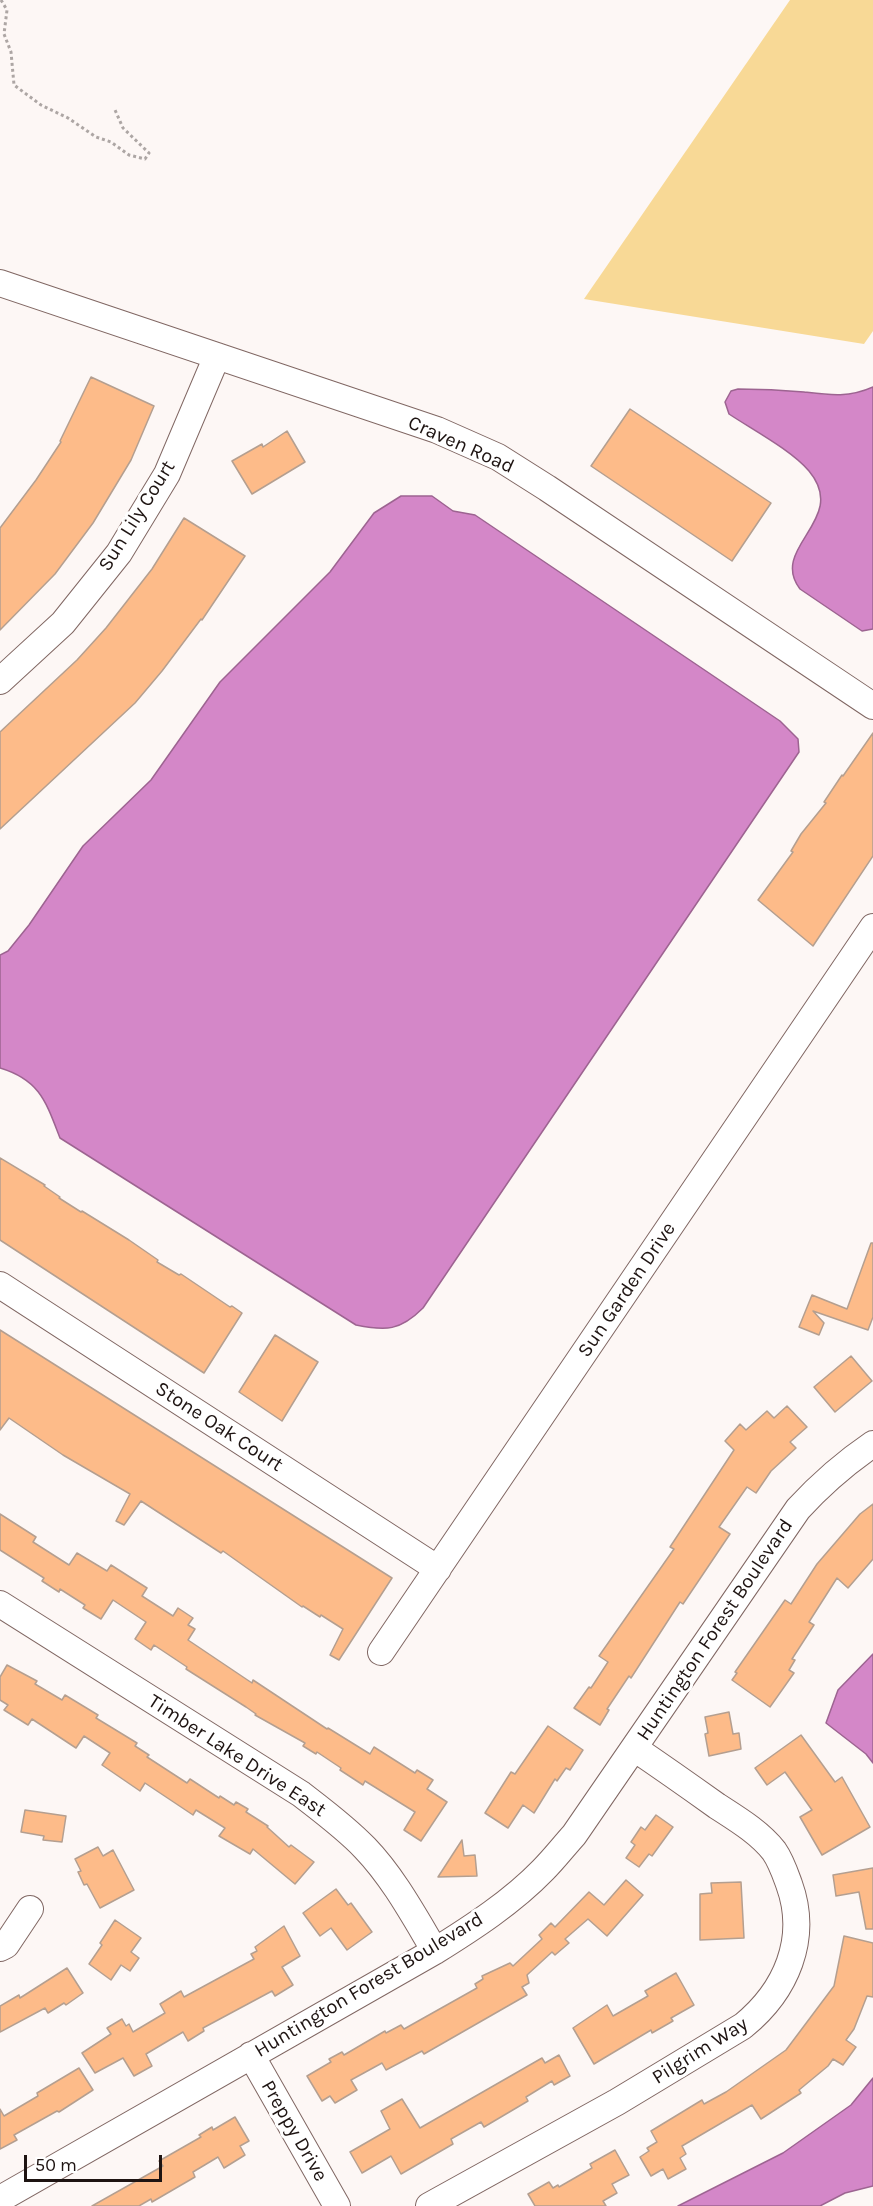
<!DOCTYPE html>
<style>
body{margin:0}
#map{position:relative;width:873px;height:2206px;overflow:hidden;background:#fdf7f5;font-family:Karla,sans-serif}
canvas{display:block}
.scale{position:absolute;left:24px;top:2155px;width:138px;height:27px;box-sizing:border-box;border:3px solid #1e1412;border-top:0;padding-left:8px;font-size:18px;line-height:21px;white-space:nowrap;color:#1e1412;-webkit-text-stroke:4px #fff;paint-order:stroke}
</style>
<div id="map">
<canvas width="873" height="2206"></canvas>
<div class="scale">50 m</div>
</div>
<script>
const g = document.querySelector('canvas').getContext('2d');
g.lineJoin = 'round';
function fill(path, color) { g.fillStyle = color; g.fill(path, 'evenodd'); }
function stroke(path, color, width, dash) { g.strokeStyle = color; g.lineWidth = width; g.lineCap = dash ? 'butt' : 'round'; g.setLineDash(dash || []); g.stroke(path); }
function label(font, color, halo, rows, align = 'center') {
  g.font = font + ' Karla,sans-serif'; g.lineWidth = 6; g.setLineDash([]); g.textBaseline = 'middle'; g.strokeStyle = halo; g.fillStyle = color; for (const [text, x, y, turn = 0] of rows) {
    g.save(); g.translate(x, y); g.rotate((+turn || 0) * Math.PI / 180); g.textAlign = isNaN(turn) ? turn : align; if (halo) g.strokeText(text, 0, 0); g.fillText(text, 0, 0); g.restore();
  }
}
const green = new Path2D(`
 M790 0H873V331L864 344 584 299Z`);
const water = new Path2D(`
 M873 387V629L862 631 800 589C768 547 850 520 809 471 791 450 753 430 729 414L725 402 731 391 738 389C760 389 782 390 804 392 829 395 849 398 873 387Z
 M401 496H432L453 511 475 515 780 721 798 739 799 752 423 1308C400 1331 386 1331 356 1325L60 1138C46 1102 40 1080 0 1068V955L8 951 29 925 83 846 151 780 220 682 330 572 374 513Z
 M873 1654V1763L866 1754 826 1723 838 1690Z
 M873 2078V2186L845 2193 820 2206H678L783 2153 851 2105Z`);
const building = new Path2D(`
 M91 377 154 406 131 460 93 523 55 574 0 630V528L36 480 61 442 60 441Z
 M630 409 771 503 732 561 591 466Z
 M287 431 305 462 252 494 232 461 262 444 263 447Z
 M184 518 245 556 202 620 201 619 162 671 135 703 0 829V732L77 660 106 628 152 569Z
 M873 733V856L813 946 758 900 793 852 791 851 801 834 826 803 824 802 842 775 843 776Z
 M0 1158 45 1185 44 1186 60 1197 59 1198 81 1212 82 1211 129 1240 158 1260 157 1262 179 1275 181 1274 230 1307 232 1306 242 1313 204 1373 0 1240Z
 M871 1243H873V1317L868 1330 813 1311 824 1323 819 1335 799 1327 812 1295 847 1309Z
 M0 1330 392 1578 339 1660 330 1655 343 1629 321 1615 320 1617 303 1606 302 1607 223 1551 221 1553 141 1501 124 1525 116 1521 130 1494 63 1455 9 1418 0 1430Z
 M275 1335 318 1362 282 1421 239 1392Z
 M851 1356 872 1381 835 1412 814 1387Z
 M787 1406 807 1427 790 1442 796 1448 771 1471 756 1493 747 1487 719 1527 730 1534 683 1604 680 1602 631 1678 629 1676 607 1709 609 1710 600 1725 574 1708 589 1687 591 1688 608 1662 599 1656 674 1549 670 1547 734 1450 725 1441 740 1424 746 1430 767 1411 774 1418Z
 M873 1504V1559L848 1588 837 1578 809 1622 814 1625 792 1659 795 1660 789 1670 794 1673 770 1707 732 1680 737 1673 735 1672 785 1600 791 1604 817 1564 860 1514Z
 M0 1514 36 1537 33 1542 69 1565 77 1553 107 1571 111 1565 147 1588 142 1596 173 1616 178 1608 193 1618 188 1625 195 1629 188 1640 252 1683 253 1680 327 1729 328 1728 370 1754 374 1747 415 1773 417 1770 433 1780 427 1789 447 1802 421 1841 404 1830 415 1812 365 1781 363 1785 340 1770 341 1768 317 1752 316 1754 303 1746 305 1743 255 1715 256 1714 246 1707 186 1669 187 1667 154 1645 151 1650 135 1639 146 1622 113 1600 101 1619 83 1608 85 1605 60 1589 59 1592 42 1581 44 1578 0 1550Z
 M7 1665 37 1681 35 1684 62 1700 65 1695 98 1715 96 1718 137 1743 135 1746 149 1755 147 1757 187 1783 190 1779 219 1798 220 1796 234 1805 236 1802 248 1809 246 1812 268 1826 267 1827 289 1847 291 1845 314 1862 295 1884 253 1849 250 1854 219 1836 225 1828 196 1810 193 1815 145 1783 140 1791 102 1765 110 1753 84 1736 76 1748 32 1719 28 1725 4 1710 8 1705 0 1700V1677Z
 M729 1712 733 1734 739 1733 741 1749 709 1756 705 1734 708 1733 705 1717Z
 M548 1726 583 1750 570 1770 566 1768 557 1781 555 1779 534 1813 523 1805 508 1828 485 1813 511 1772 515 1774Z
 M801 1735 835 1782 842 1777 870 1827 822 1855 800 1817 812 1810 785 1772 767 1785 755 1768Z
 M25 1810 66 1816 62 1842 43 1840 44 1836 21 1832Z
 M656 1815 673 1827 652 1856 649 1854 639 1867 626 1858 635 1845 631 1842 641 1827 645 1830Z
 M462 1840 464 1856 475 1855 477 1876 438 1877Z
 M98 1847 103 1856 113 1850 134 1890 100 1908 87 1884 84 1885 78 1872 81 1871 75 1859Z
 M873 1868V1929H866L859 1892 836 1896 833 1875Z
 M626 1880 643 1895 607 1936 588 1919 565 1939 569 1943 555 1955 552 1952 527 1975 529 1983 522 1987 527 1995 424 2054 422 2051 386 2070 382 2063 351 2080 357 2090 335 2103 330 2096 322 2101 307 2076 331 2062 329 2059 342 2052 344 2055 385 2031 386 2033 401 2025 404 2029 477 1988 475 1984 483 1979 482 1976 510 1963 513 1966 542 1939 539 1935 551 1923 555 1927 589 1892 604 1905Z
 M741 1882 744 1938 700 1940V1894L712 1893 711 1883Z
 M336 1889 348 1905 351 1903 372 1932 347 1950 331 1928 320 1936 303 1913Z
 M115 1920 141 1938 131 1952 139 1958 130 1971 121 1965 111 1980 89 1964 102 1945 100 1943Z
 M284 1926 300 1956 282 1967 293 1985 275 1996 272 1991 203 2028 204 2031 188 2041 183 2032 146 2054 152 2066 134 2076 123 2058 95 2073 82 2053 111 2034 107 2028 122 2019 126 2026 129 2024 133 2032 165 2013 160 2004 181 1991 184 1997 254 1959 251 1954 257 1951 255 1947Z
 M844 1936 873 1943V1997L867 1996 854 2029 846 2040 856 2047 843 2065 833 2059 828 2066 799 2090 801 2093 761 2119 752 2105 682 2146 686 2154 680 2158 686 2169 668 2179 663 2169 651 2176 640 2157 649 2151 647 2148 657 2142 651 2131 702 2100 704 2104 726 2092 786 2050 834 1986Z
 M67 1968 83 1993 66 2005 64 2003 48 2013 45 2008 0 2032V2006L19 1995 20 1998Z
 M676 1973 694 2005 671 2018 673 2021 652 2033 651 2030 594 2064 573 2028 607 2005 613 2016 648 1996 645 1991Z
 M559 2055 570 2076 554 2085 552 2081 526 2097 528 2101 484 2127 481 2122 451 2139 453 2144 401 2174 391 2156 362 2173 350 2152 390 2129 381 2111 402 2099 420 2128 542 2058 545 2063Z
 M79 2068 93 2090 59 2112 57 2111 14 2135 17 2140 0 2149V2109L4 2116 38 2096 37 2093Z
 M235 2117 249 2141 240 2146 245 2155 224 2168 218 2157 193 2172 195 2177 152 2202 151 2199 139 2206H92L163 2166 159 2161 201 2137 199 2135 212 2127 213 2130Z
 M615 2150 629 2175 612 2184 617 2193 603 2201 606 2206H535L528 2194 549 2182 553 2188 558 2185 559 2187 592 2168 590 2164Z`);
const path = new Path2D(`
 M1 0 7 10 4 34 11 52 14 85 41 105 68 118 96 137 111 142 129 155 145 159 149 153 123 128 115 110`);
const minor = new Path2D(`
 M0 283 437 430 498 457 547 488 873 706
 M0 681 63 623 119 553 167 474 217 356
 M0 1285 438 1569
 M0 1604 301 1794C323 1811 346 1828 365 1848 393 1877 414 1916 435 1951
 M381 1652 873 927
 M0 1948 6 1945 30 1909
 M251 2055 337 2206
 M0 2199 435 1951C472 1928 512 1902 543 1870 554 1859 564 1846 574 1835L798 1509C821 1484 845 1463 873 1444
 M429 2206 617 2102 743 2026C786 1991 809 1939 789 1884 785 1873 781 1861 774 1851 759 1832 737 1819 717 1806 689 1786 662 1767 634 1748`);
const streetNames = [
 ["Craven Road",461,445,24],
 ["Sun Lily Court",137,516,-58],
 ["Sun Garden Drive",627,1290,-56],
 ["Stone Oak Court",219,1427,33],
 ["Huntington Forest Boulevard",715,1630,-56],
 ["Timber Lake Drive East",237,1756,33],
 ["Huntington Forest Boulevard",369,1985,-31],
 ["Pilgrim Way",700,2051,-32],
 ["Preppy Drive",294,2131,60]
];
fill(green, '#f8d996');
fill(water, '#d487c8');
stroke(water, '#9d6491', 1.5);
fill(building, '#fdbb89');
stroke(building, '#b49f90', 1.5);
stroke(minor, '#806763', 28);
stroke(path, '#ada6a4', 3, [3, 3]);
stroke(minor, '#fff', 26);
label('20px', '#1e1412', '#fff', streetNames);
</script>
